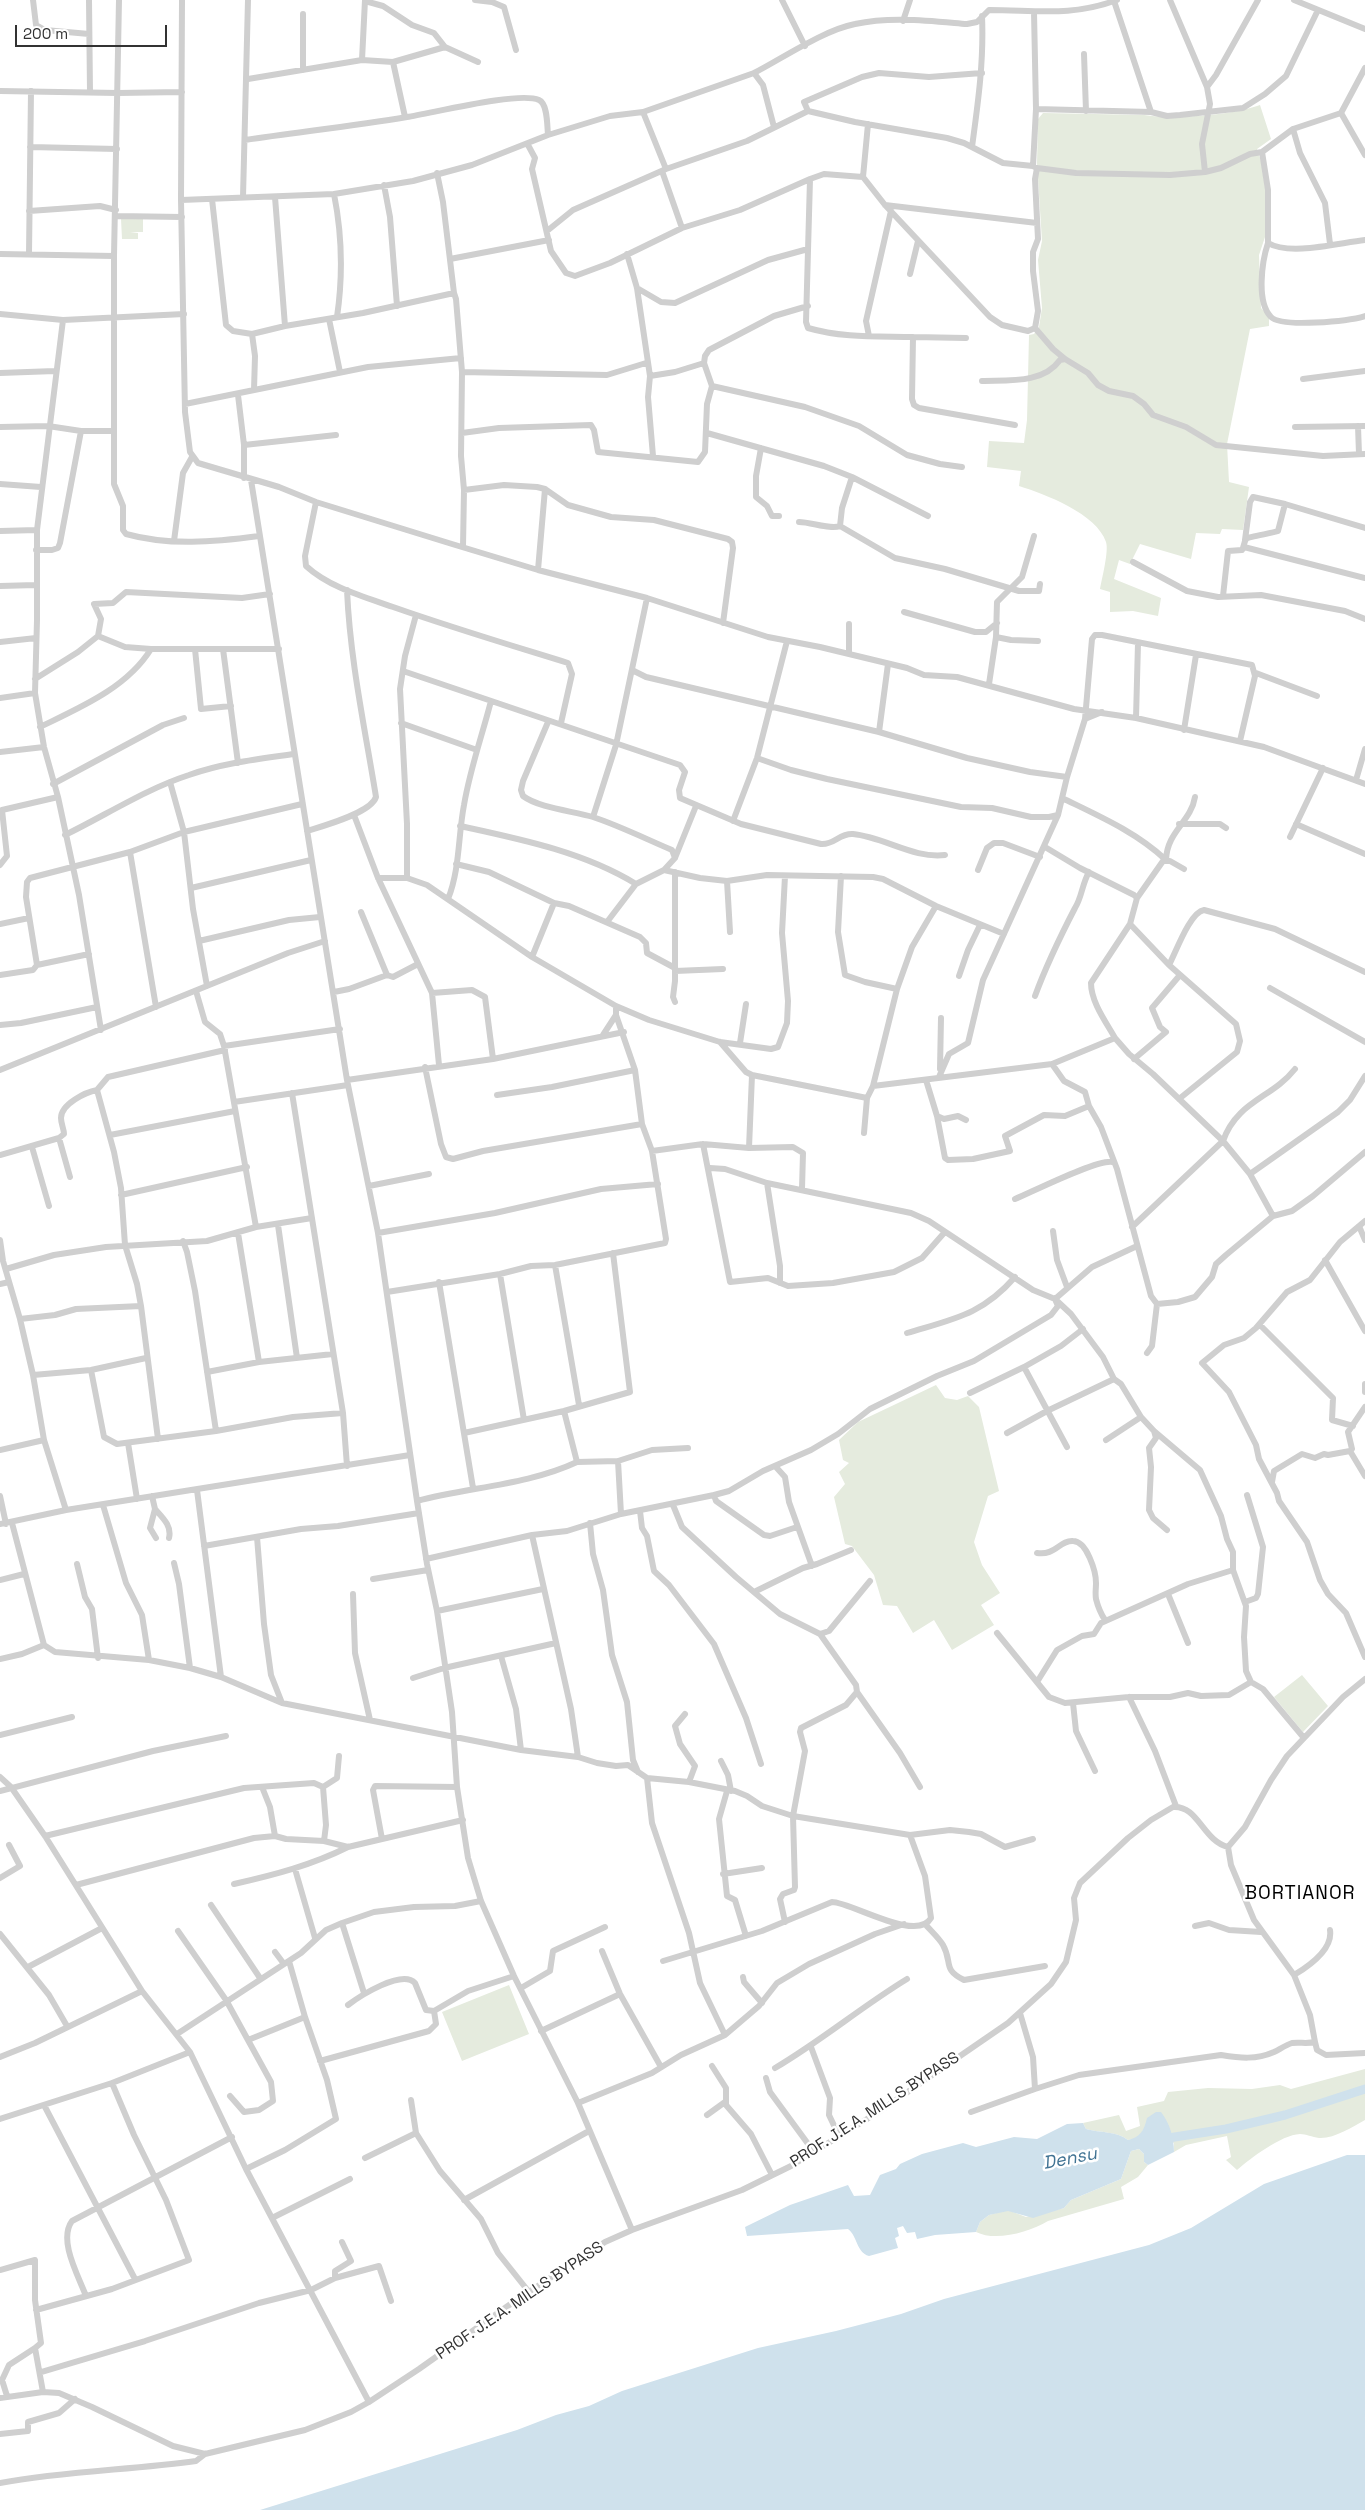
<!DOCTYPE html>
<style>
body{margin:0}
#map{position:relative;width:1365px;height:2510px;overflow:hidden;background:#fff;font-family:"Space Grotesk",sans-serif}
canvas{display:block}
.scale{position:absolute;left:15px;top:25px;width:152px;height:22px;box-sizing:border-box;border:2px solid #323232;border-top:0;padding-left:6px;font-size:15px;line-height:18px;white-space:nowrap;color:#323232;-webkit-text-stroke:4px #fff;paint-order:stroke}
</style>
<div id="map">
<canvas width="1365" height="2510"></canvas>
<div class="scale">200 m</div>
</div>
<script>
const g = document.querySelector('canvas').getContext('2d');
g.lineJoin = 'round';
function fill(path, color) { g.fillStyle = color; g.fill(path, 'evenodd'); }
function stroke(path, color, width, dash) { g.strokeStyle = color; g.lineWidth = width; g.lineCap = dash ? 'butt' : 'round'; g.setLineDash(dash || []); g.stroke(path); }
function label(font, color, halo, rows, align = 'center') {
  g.font = font + ' "Space Grotesk",sans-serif'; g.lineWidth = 5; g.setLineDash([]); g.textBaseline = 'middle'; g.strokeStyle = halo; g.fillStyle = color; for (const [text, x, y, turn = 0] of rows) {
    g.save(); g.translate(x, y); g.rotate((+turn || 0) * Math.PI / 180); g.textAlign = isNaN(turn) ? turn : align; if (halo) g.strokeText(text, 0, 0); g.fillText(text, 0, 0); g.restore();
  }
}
const green = new Path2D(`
 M1260 105 1271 139 1257 149 1261 161 1265 187V237L1259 255 1261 308 1269 317V326L1250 329 1227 444 1229 482 1249 487 1243 530 1222 529 1220 534 1196 533 1191 559 1140 544 1130 564 1119 560 1114 579 1161 598 1158 616 1133 611 1110 612V592L1100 589C1102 578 1109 551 1106 542 1097 514 1045 494 1019 486L1021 471 987 467 989 441 1024 443 1027 420 1029 335 1034 334 1039 327 1042 308 1038 260 1042 241 1037 163 1038 119 1043 113 1144 115C1172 120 1234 115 1260 105Z
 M121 219H143V232H130L138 233V239H122Z
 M936 1385 945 1398 957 1400 968 1396 979 1407 999 1491 988 1496 974 1542 982 1565 1000 1593 981 1605 994 1625 952 1650 934 1620 913 1633 897 1606 883 1605 874 1575 852 1546 845 1544 834 1497 845 1484 839 1472 849 1463 843 1460 839 1440 858 1422Z
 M1302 1675 1328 1706 1303 1732 1274 1697Z
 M509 1985 529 2034 462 2061 442 2012Z
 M1365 2069V2120C1352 2127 1334 2139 1319 2138 1312 2137 1306 2134 1300 2134 1281 2135 1251 2158 1237 2170L1226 2160 1231 2157 1227 2136 1186 2145 1174 2152V2143L1144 2129 1138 2138 1128 2140C1116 2131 1100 2133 1086 2129L1083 2123 1119 2115 1126 2131 1140 2126 1137 2107 1164 2101 1168 2092 1208 2088 1252 2089 1280 2085 1291 2089Z
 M1139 2149 1144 2154V2162L1148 2165 1138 2177 1121 2187 1124 2199 1048 2221C1029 2232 996 2242 976 2232L980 2222 989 2215 1008 2210 1026 2217 1064 2208 1071 2200 1121 2179 1131 2151Z`);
const water = new Path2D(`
 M1156 2112H1161C1170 2124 1174 2137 1174 2152L1148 2165 1144 2162V2154L1139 2149 1131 2151 1121 2179 1071 2200 1064 2208 1033 2218 1008 2211 989 2215 980 2222 976 2232 935 2235 917 2239 915 2232 907 2233 903 2226 897 2228 899 2236 895 2238 898 2248 869 2256C856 2252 858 2237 848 2229L747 2236 745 2227 790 2205 848 2185 854 2196 870 2195 880 2175 896 2169 900 2164 922 2154 963 2143 976 2147 1014 2137 1037 2139 1067 2124 1083 2123 1086 2129C1101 2133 1116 2131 1128 2140 1140 2137 1144 2131 1147 2118Z
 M1347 2155H1365V2510H260L517 2430 556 2415 589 2406 622 2391 758 2348 836 2331 901 2314 944 2299 1149 2245 1191 2228 1264 2184Z`);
const river = new Path2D(`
 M1162 2139 1226 2129 1285 2115 1365 2089`);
const minor = new Path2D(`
 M33 0 36 25 45 30 89 34
 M89 0 90 92
 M119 0 114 256V484L123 506V530L126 534C169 546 214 542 259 536
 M182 0 181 200 185 412 190 452 198 463 279 487 316 502 452 544 538 570 647 598 768 637 820 647 907 668 924 675 957 677 1074 709 1136 718 1264 747 1365 784
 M475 0 492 2 504 7 516 50
 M782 0 805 46
 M1170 0 1207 87
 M1294 0 1365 29
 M365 1 383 6 412 25 434 33 445 47
 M1114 1 1151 112
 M903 21 910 0
 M1084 54 1086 111
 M362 60 365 0
 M393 62 405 117
 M303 70V14
 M754 73C783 58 824 30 855 24 891 16 931 21 967 24L977 22 989 10C1036 10 1071 17 1117 0
 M248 79 362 60 393 62 445 47 478 62
 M0 91 118 93 182 92
 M1036 109 1151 112 1167 116 1180 115 1243 108 1265 94 1286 76 1318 10
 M808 111 855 122 947 138 964 143 1003 163 1033 166 1037 168 1076 173 1170 175 1205 172 1221 168 1250 154 1262 152 1293 129 1341 113 1365 68
 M808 111 804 102 862 77 879 73 929 77 982 73
 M643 112 666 169
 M1341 113 1365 155
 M868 124 863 177 885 205 990 317 1002 325 1028 331 1035 328 1038 311 1033 271V252L1038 239 1035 179 1037 168
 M1293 129 1300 153 1325 203 1330 244
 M245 140C299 132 353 126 407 117 433 113 519 91 539 100 548 104 547 126 548 135
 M528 145 535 158 532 169 551 251 566 273 575 276 610 263 682 228 740 210 810 179 824 174 863 177
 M30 147 117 149
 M972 147C978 103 984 61 982 16
 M1262 152 1268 190V243C1290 256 1338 243 1365 240
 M1033 166 1036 109 1034 12
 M662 171 682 228
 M1205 172 1202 144 1210 104 1207 87 1216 75 1258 0
 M437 173 443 202 454 293 456 299 462 372 461 456 464 490 463 547
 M810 179 806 322 808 328C842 338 879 336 913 337L912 399 914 405 919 408 1015 425
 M384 185 390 217 397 306
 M334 194C342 234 343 276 337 317
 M243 197 248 0
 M275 197 285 326
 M212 199 226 325 233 331 252 334 285 326 363 313 454 293
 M181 200 334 194 413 181 472 165 548 135 610 116 643 112 754 73 763 85 774 127
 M885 205 1037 223
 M29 211 100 206 116 210
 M116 216 182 217
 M547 231 573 210 666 169 747 141 808 111
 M1268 243C1262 261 1256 302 1271 317 1282 328 1349 321 1365 316
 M0 254 114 256
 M29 254 31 91
 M627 254 637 288 650 376 648 397 653 456
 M450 259 549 240
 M910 274 918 241
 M637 288 661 302 675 303 768 260 808 249
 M0 314 63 320 184 314
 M329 319 340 372
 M63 320 37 530V620L35 693 44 747 58 797 79 895 101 1030
 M1035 328 1053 349 1065 359 1088 373 1098 385 1109 391 1133 396 1144 404 1153 415 1186 427 1216 445 1323 456 1365 454
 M252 334 255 356 254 390
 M869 336 866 321 891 211
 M913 337 966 338
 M462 372 607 375 646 363
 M0 373 55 371
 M650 376 675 372 704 363 705 356 709 350 774 316 808 306
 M1303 379 1365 371
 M982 381C1008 380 1043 384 1060 360L1065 359
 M712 386 805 407 859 426 907 455 940 464 962 467
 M238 395 244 445
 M185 404 368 367 461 358
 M1358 426 1359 454
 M0 427 48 426 81 431H114
 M1295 427 1365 426
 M462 433 499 428 591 425 594 430 598 452 698 462 705 452 707 404 712 386 704 363
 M707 433 824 466 852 477 928 516
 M761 448 756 476V497L767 506 772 516H779
 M852 477 842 508 840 526 895 558 945 569 1019 591H1039L1040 584
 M244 478V445L336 435
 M251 480 347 1080 378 1233 417 1501 427 1564 437 1611 452 1712 457 1787 468 1858 481 1901 514 1976 578 2103 632 2230
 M0 484 41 487
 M464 490 504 485 537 487 545 489 568 505 611 517 654 520 728 539 732 542 733 548 723 623
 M316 502 305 556 306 566C330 588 365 597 396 608 453 628 510 645 568 663L572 674 561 723
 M799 522C811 522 831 530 840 526
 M0 531 37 530
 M1245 540 1250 502 1253 497 1285 504 1365 528
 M174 541 183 473 192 457
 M1244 547 1365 578
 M36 550H52L58 548 60 543 81 431
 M1133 562 1187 591 1218 597 1261 595 1345 611 1365 619
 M538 570 545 489
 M0 586 36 585
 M1223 596 1228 551 1242 550C1244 547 1244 542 1246 539 1247 537 1273 533 1278 531L1285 504
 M904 612 975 632H986L997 623
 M849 624V654
 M996 637 1011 640 1038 641
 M0 642 36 638
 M151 649 125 647 98 636 101 619 94 604 113 603 126 592 242 598 270 594
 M195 649 201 709 231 706
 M223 649 238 763
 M632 670 646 677 879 732 967 758 1030 772 1067 777
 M403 671 680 765 685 772 679 790 680 798 741 824 821 844C835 845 839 833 853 834 884 837 914 859 945 855
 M1256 673 1317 696
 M35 679 78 652 98 636
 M989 684 996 637 997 602 1022 577 1034 536
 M0 698 35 693
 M1136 718 1138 643
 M1085 719 1102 712
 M548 722 523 781 521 790 523 796C539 808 573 811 593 817 620 826 646 839 672 850L675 858
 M401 723 477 750
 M40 727C79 708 127 688 151 649H279
 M1184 730 1196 655
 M879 732 888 664
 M0 752 44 747
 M757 758 791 770 827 779 961 807 992 808 1031 817H1049L1058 815 1067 777 1085 719 1092 639 1095 635H1102L1252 665 1255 676 1240 741
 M1356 780 1365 749
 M170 782 184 832 193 909 207 986
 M53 784 163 725 184 718
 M1062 798C1099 816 1136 832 1166 860
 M354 815 378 878 432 993 439 1065
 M593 817 616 745 647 598
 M733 821 757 758 787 641
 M1179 824H1220L1226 828
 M1296 824 1365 854
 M460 826C520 839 584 852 636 884
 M307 831C323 826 371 813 376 797 365 729 350 660 347 590
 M65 835C106 815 146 789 189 775 223 763 259 759 294 754
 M1290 837 1323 768
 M1045 847 1080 868 1134 895 1137 898 1130 924 1169 965 1236 1024 1240 1041 1237 1052 1179 1099
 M130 852 156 1007
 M1166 860C1167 831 1191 822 1195 797
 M456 864 489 872 554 903 569 906 640 937 646 943 647 953 675 968
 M0 865 7 856 2 810 58 797
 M664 870 700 878 727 881 767 875 873 877 883 879 936 906 1004 934
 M978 870 987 848 994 843H1003L1040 857
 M675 872V981L673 997 675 1002
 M841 876 838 932 845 975 865 982 897 989
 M378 878H407L427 885 532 957 616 1006 649 1020 720 1042 771 1049 778 1047 787 1023 788 1001 782 933 785 876
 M407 878V824L400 689 405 656 416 615
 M727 881 730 932
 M191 888 311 860
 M1137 898 1163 861H1170L1184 869
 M448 899C460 869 458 836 464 805 470 769 482 736 491 701
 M361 912 387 975
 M607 922 636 884 664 870 675 858 696 806
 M0 924 29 918
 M199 941 289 920 320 917
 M532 957 554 903
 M37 965 89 954
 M1169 965C1176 952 1190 912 1204 910L1275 929 1365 972
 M675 971 723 969
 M0 975 33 970 37 965 26 897 27 882 30 878 130 852 184 832 302 804
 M959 976 968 950 980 925
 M1270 988 1365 1042
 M196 991 205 1022 220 1034 224 1046 256 1227
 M334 992 349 989 387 975 393 977 418 964
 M432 993 472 990 485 997 493 1059
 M1035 996C1046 966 1060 937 1075 908 1082 897 1082 884 1089 872
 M0 1025 21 1023 97 1007
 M603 1035 616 1015
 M1115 1038C1106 1022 1091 1002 1091 983L1130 924
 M720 1042 746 1072 752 1075 867 1098
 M740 1043 746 1004
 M224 1046 340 1029
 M1134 1059 1166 1032 1160 1027 1152 1008 1180 975
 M1052 1064 1064 1081 1085 1092 1089 1106 1101 1127 1117 1169 1151 1296 1157 1304 1152 1346 1147 1353
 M425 1067 441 1144 446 1157 453 1159 483 1151 642 1124
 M940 1069 941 1018
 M0 1070 288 953 325 941
 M939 1077 949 1054 968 1043 983 980 1058 815
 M347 1080 493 1059 624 1032
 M926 1080 937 1116 944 1119 958 1116 966 1120
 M873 1086 1052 1064 1115 1038 1129 1054 1153 1074 1223 1141 1250 1174 1273 1216
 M292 1093 343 1413 347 1466
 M497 1095 552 1087 635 1070
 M234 1102 348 1085
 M937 1116 945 1158 948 1160 973 1159 1010 1151 1005 1136 1044 1115 1065 1116 1089 1106
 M864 1133 867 1098 873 1086 897 989 912 947 936 906
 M110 1135 235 1111
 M59 1138 70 1177
 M703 1144 730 1282 768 1278 788 1286 833 1283 894 1272 922 1258 944 1233
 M32 1147 49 1206
 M749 1148 752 1075
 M652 1151 703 1144 749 1148 793 1147 803 1153 802 1189
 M0 1155 59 1138 64 1134C64 1129 61 1124 61 1118 61 1104 86 1092 97 1090
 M710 1168 725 1169 767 1183 911 1213 929 1221 1033 1290 1055 1299 1071 1314 1103 1357 1114 1379 1121 1384 1141 1417 1154 1431 1200 1470 1221 1516 1227 1539 1233 1552V1570L1246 1606 1244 1637 1246 1671 1251 1682 1263 1689 1304 1738
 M1250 1174 1338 1112 1350 1100 1365 1076
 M767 1183 780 1266V1283
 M369 1186 429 1174
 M121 1195 247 1167
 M1015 1199C1032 1192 1099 1158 1113 1162
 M1365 1221 1340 1242 1310 1280 1287 1292 1256 1328 1244 1338 1224 1345 1202 1363 1229 1392 1256 1445 1259 1459 1277 1493 1279 1501 1307 1542 1320 1580 1328 1594 1346 1613 1365 1657
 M278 1225 297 1358
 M1359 1226 1365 1240
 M1132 1227 1223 1141C1237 1101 1272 1098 1295 1069
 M1053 1231 1057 1260 1067 1287
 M238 1233 259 1362
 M378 1233 495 1213 601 1189 658 1184
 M0 1240 3 1261 20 1319 33 1375 44 1440 66 1510
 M183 1241 187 1252 195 1291 216 1431
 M1325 1260 1365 1331
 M555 1265 579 1405
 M6 1269 54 1255 106 1247 207 1241 256 1227 312 1218
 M500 1274 524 1420
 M439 1282 473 1488
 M0 1284 9 1282
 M387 1292 500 1274 531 1266 555 1265 665 1243 666 1239 652 1151 642 1124 635 1070 616 1015V1006
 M1157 1304 1178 1302 1195 1297 1212 1277 1216 1264 1226 1255 1273 1216 1292 1211 1313 1196 1365 1152
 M20 1319 55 1315 76 1309 141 1306
 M1260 1325 1333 1398 1332 1420 1353 1426
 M907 1333C953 1319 982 1315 1015 1277
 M91 1370 104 1437 117 1444 216 1431 293 1417 343 1413
 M207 1372 259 1362 333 1354
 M33 1375 91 1370 146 1358
 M1365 1384V1392
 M970 1393 1024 1367
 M564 1411 577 1462 618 1461 652 1450 688 1448
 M1154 1431 1156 1438 1149 1448 1151 1467 1149 1510 1153 1518 1167 1530
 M464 1433 564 1411 630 1392 613 1253
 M1007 1433 1047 1411 1114 1379
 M158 1439 141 1306 137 1284 125 1245 121 1188 114 1152 97 1090 108 1077 225 1050
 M1106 1440 1141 1417
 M128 1443 137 1499
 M1067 1447 1024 1367 1061 1346 1083 1329
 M0 1450 44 1440
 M1350 1451 1365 1476
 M618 1461 621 1514
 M775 1466 785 1477 789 1502 812 1566
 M1272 1482 1274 1471 1302 1454 1315 1458 1324 1454 1328 1455 1350 1451 1352 1449 1348 1432 1365 1407
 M197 1490 221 1677
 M714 1495 729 1491 763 1471 811 1450 838 1434 870 1409 937 1376 974 1361 1051 1315 1058 1306 1055 1299 1092 1267 1137 1246
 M0 1496 6 1524
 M152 1496 155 1509 150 1528 156 1538
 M417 1501C469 1487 528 1485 577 1462
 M103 1505 126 1583 142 1615 149 1660
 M673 1505 682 1527 736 1577 780 1614 820 1634 856 1685 857 1692 846 1705 801 1728 800 1732 805 1751 793 1816 795 1887 794 1890 783 1894 780 1899 785 1922
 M155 1509C163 1518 172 1526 169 1538
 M640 1511 642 1528 647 1536 654 1571 669 1585 714 1644 746 1718 761 1764
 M12 1523 44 1645 55 1652 149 1660 190 1668 221 1677 282 1703 521 1750 578 1757 597 1763 616 1766 628 1765 647 1778 689 1782 735 1791 747 1796 762 1806 793 1816 910 1835 950 1830 969 1832 981 1834 1005 1847 1033 1839
 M590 1523 593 1554 603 1590 612 1655 627 1702 633 1760 638 1772
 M0 1524 66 1510 410 1455
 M532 1535 571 1709 578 1757
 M257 1537 264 1624 271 1675 282 1703
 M204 1546 301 1529 338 1526 419 1513
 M1037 1553C1055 1556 1060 1540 1073 1541 1087 1541 1096 1572 1096 1583 1096 1589 1095 1593 1096 1599 1098 1607 1101 1614 1105 1620
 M426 1559 532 1535 567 1531 621 1514 714 1495 716 1501 764 1535 770 1536 797 1527
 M174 1563 179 1584 190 1668
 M77 1564 85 1597 92 1609 98 1658
 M373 1579 428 1570
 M0 1580 24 1574
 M754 1592 803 1568 817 1564 851 1550
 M353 1594 355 1653 370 1720
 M1168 1594 1188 1643
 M1245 1602 1256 1598 1258 1594 1263 1547 1247 1495
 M437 1611 543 1589
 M997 1633 1049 1697 1065 1703 1129 1697H1170L1188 1693 1201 1696 1229 1695 1251 1682
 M820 1634 829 1631 870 1581
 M501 1656 516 1709 521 1750
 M0 1659 22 1654 44 1645
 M413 1678 444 1668 556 1643
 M1037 1682 1057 1650 1082 1636 1094 1634 1101 1623 1188 1584 1233 1570
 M857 1692 900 1753 920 1787
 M1129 1697 1155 1751 1176 1806
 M1073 1703 1076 1731 1095 1771
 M685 1714 675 1726 680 1744 695 1766 689 1782
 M0 1735 72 1717
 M721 1761 728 1775 731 1791
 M0 1777 11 1787 45 1836 142 1991 190 2052 246 2169 369 2402
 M647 1778 652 1823 689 1933 700 1983 725 2035
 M262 1787 270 1807 275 1836
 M323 1787 337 1778 339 1756
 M0 1791 153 1751 226 1736
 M727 1791 719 1819 727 1896 735 1900 746 1936
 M45 1836 244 1788 314 1783 323 1787 326 1825 324 1841
 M382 1839 373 1790 375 1786 457 1787
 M295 1869 315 1938
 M723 1874 762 1868
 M0 1878 20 1866 9 1845
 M234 1884C274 1875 312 1865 348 1847
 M76 1885 254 1838 275 1836 286 1839 324 1841 348 1847 463 1820
 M211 1905 260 1978
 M342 1923 364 1993
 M925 1924C931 1931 939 1938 943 1945 953 1963 942 1969 964 1980L1045 1966
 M1195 1926 1209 1923 1229 1930 1261 1932
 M178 1931 226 2000 271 2082 273 2101 259 2110 244 2112 230 2096
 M0 1934 49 1995 67 2026
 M602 1951 620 1994 661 2067
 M275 1952 284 1964
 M663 1961 762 1931 832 1902C851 1902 917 1943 931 1918L925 1876 910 1835
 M28 1967 102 1928
 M1294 1975C1309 1966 1333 1949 1330 1930
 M743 1977 744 1982 762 2003
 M521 1988 550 1971 553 1951 605 1927
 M348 2005C360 1996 402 1969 415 1983L426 2010 434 2011 468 1991 514 1976
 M1020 2013 1033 2057 1035 2089 1079 2075 1221 2055C1240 2058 1256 2060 1274 2052 1280 2049 1286 2045 1292 2043 1300 2042 1307 2044 1315 2042L1310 2015 1294 1975 1254 1920 1231 1865 1228 1847
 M541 2031 620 1994
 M177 2034 301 1953 326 1930 342 1923 374 1912 414 1907 455 1906 481 1901
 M248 2040 305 2017
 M1315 2042 1317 2050 1326 2055 1365 2053
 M811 2047 830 2098 829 2115 839 2136
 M0 2057 35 2043 142 1991
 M320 2061 429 2031 436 2024 434 2011
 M712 2066 726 2088V2105L751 2134 772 2175
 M775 2068C821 2041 861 2007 907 1979
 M766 2078 770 2092 814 2152
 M411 2100 416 2133 440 2171 481 2219 498 2253 529 2292
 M578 2103 652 2073 681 2055 725 2035 759 2006 777 1983 809 1964 875 1934 904 1924
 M44 2105 135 2279
 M971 2112 1035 2089
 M707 2115 725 2102
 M0 2119 112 2083 190 2052
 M365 2158 416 2133
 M246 2169 285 2150 336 2119 327 2080 305 2017 289 1961
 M464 2200 589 2131
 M272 2218 350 2179
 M0 2270 35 2260V2300L41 2343 35 2348 43 2392
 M335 2278V2271L351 2261 342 2242
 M86 2296C78 2275 58 2240 72 2221L232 2137
 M36 2310 112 2289 189 2260 166 2200 134 2135 112 2083
 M41 2372 145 2341 259 2303 311 2290 335 2278 379 2266 391 2301
 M7 2396 2 2380 9 2365 35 2348
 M0 2398 43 2392 59 2393 92 2407 173 2446 205 2454 305 2430 351 2412 369 2402 419 2369 512 2303 605 2242 632 2230 742 2190 791 2166 880 2111 1008 2023 1051 1984 1066 1962 1076 1920 1074 1898 1080 1883 1128 1838 1151 1820 1173 1807C1198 1805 1203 1841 1228 1847L1245 1827 1271 1780 1287 1756 1343 1697 1365 1679
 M0 2434 28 2431V2422L59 2413 75 2399
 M0 2483C65 2471 131 2470 196 2461L205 2454`);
const streetNames = [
 ["PROF. J.E.A. MILLS BYPASS",875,2110,-33],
 ["PROF. J.E.A. MILLS BYPASS",520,2301,-34]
];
const waterNames = [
 ["Densu",1070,2159,-11]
];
const quarterNames = [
 ["BORTIANOR",1300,1894]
];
fill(green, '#e5ebde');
fill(water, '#cfe1ec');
stroke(river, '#cfe1ec', 9);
stroke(minor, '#cfcfcf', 6);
label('16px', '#323232', '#fff', streetNames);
label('italic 18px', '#417393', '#fff', waterNames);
g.letterSpacing = '1px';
label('19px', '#000', '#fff', quarterNames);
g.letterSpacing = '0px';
</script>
